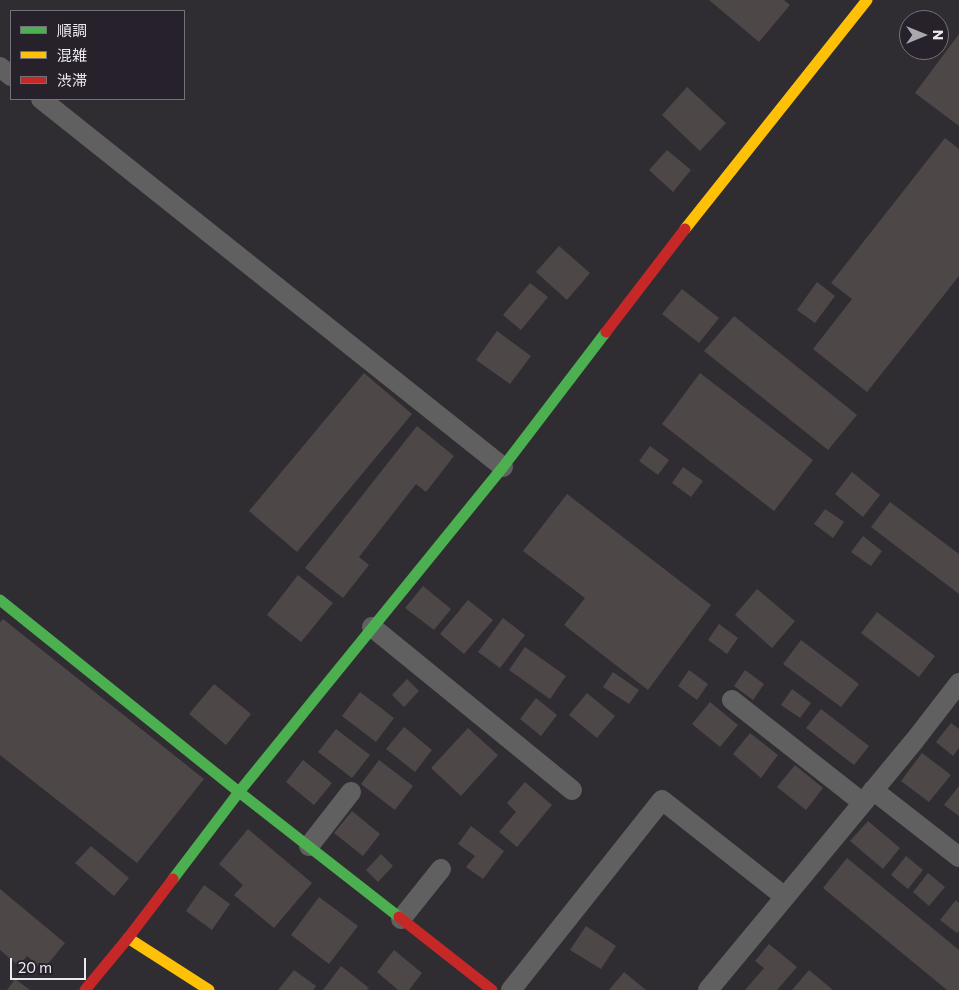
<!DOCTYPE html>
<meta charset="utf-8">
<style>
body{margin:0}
#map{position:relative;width:959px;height:990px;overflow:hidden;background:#302d32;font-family:Commissioner,"Noto Sans JP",sans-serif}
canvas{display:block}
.legend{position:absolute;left:10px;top:10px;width:175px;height:90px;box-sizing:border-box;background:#26212a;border:1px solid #757179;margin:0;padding:6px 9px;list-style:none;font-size:15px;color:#ece9ef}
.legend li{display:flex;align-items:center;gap:10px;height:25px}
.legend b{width:25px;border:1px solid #757179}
.north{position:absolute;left:899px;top:10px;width:50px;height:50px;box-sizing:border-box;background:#26212a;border:1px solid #757179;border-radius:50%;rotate:90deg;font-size:14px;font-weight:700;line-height:20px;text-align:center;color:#ece9ef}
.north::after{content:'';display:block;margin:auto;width:18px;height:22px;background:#aaa7ad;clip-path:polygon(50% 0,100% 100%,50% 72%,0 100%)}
.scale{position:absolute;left:10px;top:958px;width:76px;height:22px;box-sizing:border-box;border:2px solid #ece9ef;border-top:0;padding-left:6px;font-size:15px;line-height:18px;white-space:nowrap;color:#ece9ef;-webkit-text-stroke:4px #26212a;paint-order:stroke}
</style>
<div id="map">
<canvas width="959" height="990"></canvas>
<ul class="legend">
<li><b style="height:6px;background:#4caf50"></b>順調</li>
<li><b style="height:6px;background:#ffc107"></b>混雑</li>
<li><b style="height:6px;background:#c62828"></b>渋滞</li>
</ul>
<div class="north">N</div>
<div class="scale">20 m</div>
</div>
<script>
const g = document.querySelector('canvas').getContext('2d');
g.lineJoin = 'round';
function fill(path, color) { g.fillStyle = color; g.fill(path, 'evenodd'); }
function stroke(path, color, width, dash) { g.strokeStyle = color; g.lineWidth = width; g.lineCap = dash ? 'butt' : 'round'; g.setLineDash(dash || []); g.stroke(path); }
const building = new Path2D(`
 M709 0H784L790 5 759 42Z
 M959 34V126L915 93Z
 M687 87 726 123 700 151 662 115Z
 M945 138 959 149V276L867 392 813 349 852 299 831 283Z
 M667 150 691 170 673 192 649 170Z
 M559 246 590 273 567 300 536 272Z
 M817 282 835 296 815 323 797 310Z
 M530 283 548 297 521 330 503 315Z
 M682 289 719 318 699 343 662 314Z
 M734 316 857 415 828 450 704 351Z
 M497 331 531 356 510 384 476 360Z
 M364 373 412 414 297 552 249 511Z
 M700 373 813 460 774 511 662 424Z
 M417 426 454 456 426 492 416 484 359 557 369 565 343 598 305 568Z
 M650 446 669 460 658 475 639 461Z
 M683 467 703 481 691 497 672 483Z
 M852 472 880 495 863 517 835 494Z
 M567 494 711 605 648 690 564 625 585 598 523 551Z
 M890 502 959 554V594L871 527Z
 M825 509 844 522 833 538 814 524Z
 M863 536 882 551 871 566 851 552Z
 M298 575 333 603 301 642 267 615Z
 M423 586 451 609 434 630 405 608Z
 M757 589 795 621 772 648 735 615Z
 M468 600 493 620 464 654 440 634Z
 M877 612 935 656 919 677 861 633Z
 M503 618 525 635 500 668 478 652Z
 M3 619 204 779 137 863 0 755V622Z
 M719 624 738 638 727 654 708 640Z
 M801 640 859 684 841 707 783 664Z
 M525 647 566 676 550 699 509 670Z
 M689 670 708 684 697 700 678 686Z
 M745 670 764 684 753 700 734 686Z
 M613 672 639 690 629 704 603 687Z
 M407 679 419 691 404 707 392 695Z
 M214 684 251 714 226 745 189 714Z
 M792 689 811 703 800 718 781 705Z
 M360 692 394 718 376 742 342 716Z
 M587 693 615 716 597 738 569 715Z
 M536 698 557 715 541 736 520 719Z
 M710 702 738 725 720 747 692 724Z
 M821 709 869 746 854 765 806 728Z
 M951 723 959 729V748L953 756 936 742Z
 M404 727 432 750 415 772 386 749Z
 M468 728 498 755 461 796 431 768Z
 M336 729 370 755 352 778 318 752Z
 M750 733 778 755 761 778 733 754Z
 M922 753 951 775 929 802 901 781Z
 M303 760 332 783 314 805 286 782Z
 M379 760 413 786 395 810 361 784Z
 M795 765 823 788 806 810 777 787Z
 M525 782 552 805 517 847 499 832 516 812 507 803Z
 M959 786V816L944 805Z
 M352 811 380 834 363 856 334 833Z
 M868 821 900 848 883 869 850 841Z
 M471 826 504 851 483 879 466 867 475 856 458 844Z
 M248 829 312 883 274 928 234 895 243 885 219 864Z
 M91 846 129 878 114 896 75 863Z
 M381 854 393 866 378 882 366 870Z
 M906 856 923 870 908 889 891 875Z
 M847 858 959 950V990H947L823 888Z
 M928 873 945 887 929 906 913 892Z
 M204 885 230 904 212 930 186 911Z
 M0 889 65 943 43 970 27 956 19 966 0 950Z
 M319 897 358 926 329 964 291 935Z
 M956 900 959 903V931L957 933 940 920Z
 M586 926 616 946 601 969 570 950Z
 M769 944 797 967 777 990H745L764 968 755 961Z
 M394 950 422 973 409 990H398L377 972Z
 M341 966 369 988 367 990H323Z
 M294 970 316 986 313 990H278Z
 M809 970 833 990H792Z
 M624 972 646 990H609Z
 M15 979 30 990H7Z`);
const street = new Path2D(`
 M0 67 11 76
 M41 99 503 467
 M372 627 572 790
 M732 700 863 803
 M873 790 959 857
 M309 846 351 792
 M401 919 441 869
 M511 990 662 800 785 897
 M708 990 915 740 959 683`);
const fast = new Path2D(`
 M0 600 239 792 399 917
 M173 879 239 792 503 467 606 332`);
const slow = new Path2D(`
 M685 229 867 0
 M128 938 209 990`);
const jam = new Path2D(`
 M606 332 685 229
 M399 917 492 990
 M85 990 128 938 173 879`);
fill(building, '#4d4748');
stroke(street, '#616060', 20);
stroke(fast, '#4caf50', 11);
stroke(slow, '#ffc107', 11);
stroke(jam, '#c62828', 11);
</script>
